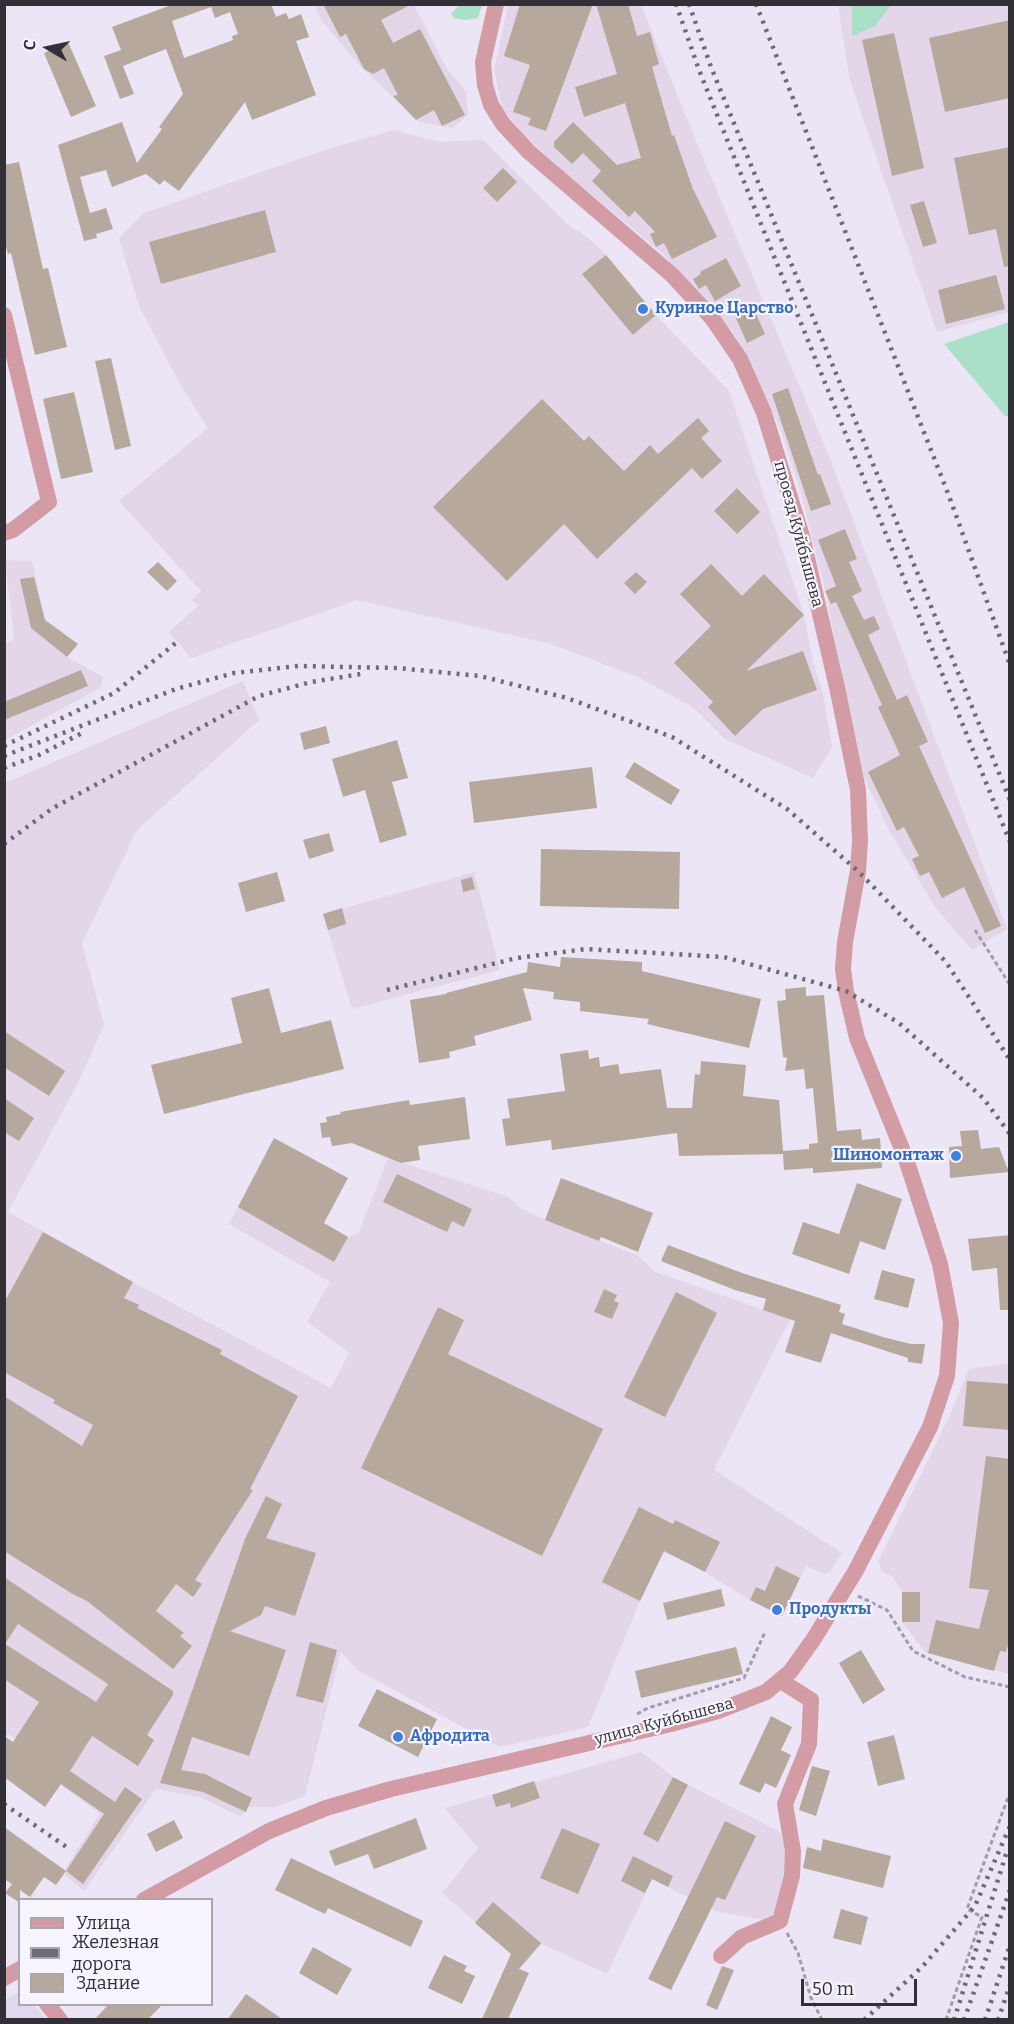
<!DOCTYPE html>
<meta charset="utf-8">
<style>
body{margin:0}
#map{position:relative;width:1014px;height:2024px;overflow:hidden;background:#ebe5f6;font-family:Bitter,serif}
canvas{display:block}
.frame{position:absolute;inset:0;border:6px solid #323036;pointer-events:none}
.legend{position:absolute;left:18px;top:1898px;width:195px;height:108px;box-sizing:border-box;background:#f7f4fe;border:2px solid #a8a6ae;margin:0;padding:8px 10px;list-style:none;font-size:18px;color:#323036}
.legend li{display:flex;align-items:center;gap:12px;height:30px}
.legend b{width:30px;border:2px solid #a8a6ae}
.north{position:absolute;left:18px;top:18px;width:60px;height:60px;-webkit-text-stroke:4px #f7f4fe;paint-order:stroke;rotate:279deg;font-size:16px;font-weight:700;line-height:24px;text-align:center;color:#323036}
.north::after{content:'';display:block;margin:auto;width:21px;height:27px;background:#323036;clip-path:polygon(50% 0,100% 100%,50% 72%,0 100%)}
.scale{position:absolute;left:801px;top:1979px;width:116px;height:27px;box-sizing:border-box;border:3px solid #323036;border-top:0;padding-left:8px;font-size:18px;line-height:21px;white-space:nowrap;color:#323036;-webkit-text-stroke:4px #f7f4fe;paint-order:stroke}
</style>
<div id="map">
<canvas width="1014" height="2024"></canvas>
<div class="frame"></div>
<ul class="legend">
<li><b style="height:8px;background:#d39ba3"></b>Улица</li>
<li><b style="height:8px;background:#6f6b75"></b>Железная дорога</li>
<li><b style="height:16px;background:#b6a89c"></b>Здание</li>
</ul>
<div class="north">С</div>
<div class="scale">50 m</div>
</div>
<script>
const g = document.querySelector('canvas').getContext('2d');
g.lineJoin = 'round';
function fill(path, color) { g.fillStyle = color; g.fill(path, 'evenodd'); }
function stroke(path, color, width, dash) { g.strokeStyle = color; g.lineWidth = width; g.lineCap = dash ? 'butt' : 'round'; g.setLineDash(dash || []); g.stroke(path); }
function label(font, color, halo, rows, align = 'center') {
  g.font = font + ' Bitter,serif'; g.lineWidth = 4.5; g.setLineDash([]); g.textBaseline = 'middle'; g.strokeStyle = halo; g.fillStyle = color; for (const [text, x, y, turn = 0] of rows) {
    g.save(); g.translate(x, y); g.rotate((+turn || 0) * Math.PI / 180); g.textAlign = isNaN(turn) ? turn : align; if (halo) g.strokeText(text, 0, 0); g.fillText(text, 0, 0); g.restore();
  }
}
const built = new Path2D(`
 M19 1992 20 2004 34 2005 45 2019H5V2000Z`);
const industrial = new Path2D(`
 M314 5H414L446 67 466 92 468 115 453 128 419 122 362 68 322 21Z
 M508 5H641L708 170 829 456 1007 929 972 950 935 907 889 830 861 771 825 590 801 493 780 428 751 365 733 332 662 253 562 170 524 135 502 108 494 70Z
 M838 5H1009V312L937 332 850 81Z
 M393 130 440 142 483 140 566 223 588 238 606 255 656 315 729 391 804 615 813 661 823 694 832 747 813 778 725 739 694 708 638 677 551 644 357 600 191 658 169 632 198 606 192 600 201 591 119 501 208 428 181 386 139 306 119 238 144 213 322 151Z
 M5 560 32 561 45 620 78 644 67 657 103 677 100 688 5 740 4 644 14 639Z
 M243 681 259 720 137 830 82 943 104 1025 77 1085 8 1212 133 1282 331 1388 349 1353 307 1322 330 1282 229 1224 251 1182 348 1237 358 1234 388 1158 508 1197 520 1208 545 1220 637 1255 655 1272 790 1319 714 1470 842 1553 830 1572 825 1574 806 1566 800 1578 794 1579 796 1587 782 1616 750 1600 705 1572 664 1552 640 1601 588 1727 500 1747 359 1671 341 1652 305 1796 274 1807H248L241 1817 200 1797 156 1789 84 1891 65 1875 66 1867 100 1814 62 1786 69 1775 8 1734 5 1737V783Z
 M474 872 500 970 352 1009 323 914Z
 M1009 1363V1674L926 1653 902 1622V1592L893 1577 882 1571 878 1562 950 1415 969 1369Z
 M641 1752 673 1777 786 1835V1873L771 1921 715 1911 652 1879 607 1974 542 1944 524 1964 442 1893 478 1848 445 1808Z`);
const green = new Path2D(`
 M460 4 482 5 478 18 466 20 454 18 451 14Z
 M852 5V4L891 5 875 26 852 36Z
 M1009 322V416H1005L944 344Z`);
const building = new Path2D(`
 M174 4H271L276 17 286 13 289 19 301 14 309 37 296 41 316 95 252 120 245 102 179 191 164 180 160 185 146 174 112 187 106 170 80 177 90 213 106 208 113 229 96 234 97 238 84 241 58 145 122 122 137 163 162 129 159 127 183 94 166 49 123 66 134 94 120 99 104 56 121 50 112 27ZM211 7 215 18 230 12 238 34 232 36 233 40 184 58 172 21Z
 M323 4H412L381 20 393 43 420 29 465 115 442 126 434 110 416 120 393 96 398 95 384 68 373 74 364 69 346 34 340 37Z
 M520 4H593L546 131 528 125 531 118 513 112 530 65 504 56Z
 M596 4H628L637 36 650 32 659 64 652 67 672 136 674 135 693 189 717 237 672 259 664 243 656 247 650 234 655 232 635 211 629 217 592 181 601 171 583 153 572 164 554 147V142L573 122 617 165 641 158 625 103 584 117 575 87 617 74Z
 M1010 20V98L945 112 929 38Z
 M894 33 924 168 892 176 862 40Z
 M68 42 96 106 71 117 44 53Z
 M1010 147V266L1004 267 996 229 969 235 954 158Z
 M19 162 43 269 48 268 67 347 35 355 11 253 8 254 4 240V165Z
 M503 168 517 182 497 202 483 188Z
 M924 201 937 243 923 247 910 205Z
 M265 210 276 252 161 284 149 242Z
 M606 255 656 315 633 335 582 274Z
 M726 258 741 286 715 301 706 285 699 289 693 279 701 274 700 272Z
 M996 275 1005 309 946 324 938 290Z
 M753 307 765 334 747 343 735 316Z
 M111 358 131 446 115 450 95 361Z
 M788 388 818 475 820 474 831 504 811 511 772 394Z
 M74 392 93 472 61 479 43 399Z
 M542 399 584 441 589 436 624 471 650 445 658 454 698 418 709 431 701 438 722 461 702 479 692 468 597 559 564 524 507 581 433 507Z
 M737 488 760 512 737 534 714 511Z
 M845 529 857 559 849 562 862 591 852 596 864 620 874 616 880 629 868 635 897 700 907 695 928 742 919 746 1001 926 985 933 964 887 942 898 929 872 920 876 912 859 919 856 904 827 897 831 868 772 900 755 878 707 882 705 836 602 831 604 825 591 836 586 818 540Z
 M158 562 177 581 167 591 147 572Z
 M711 564 742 596 764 574 804 615 746 671 803 651 817 690 763 709 735 736 708 707 713 702 674 663 711 626 680 594Z
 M636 572 647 582 635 594 624 583Z
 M34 577 45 620 78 644 67 657 31 628 20 579Z
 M81 670 88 686 4 720V702Z
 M326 726 330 743 304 750 300 733Z
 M397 740 408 778 392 782 407 835 380 843 365 790 343 797 332 759Z
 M634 762 680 790 671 805 625 777Z
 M592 767 597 808 474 823 469 782Z
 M329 833 334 851 309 859 303 840Z
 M541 849 680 852 679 909 540 906Z
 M277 872 285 901 246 912 238 883Z
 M472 877 475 889 463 892 461 880Z
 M342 908 346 924 328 930 323 914Z
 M561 957 642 962V971L761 999 749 1048 647 1024 649 1019 580 1011V1002L553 999 554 992 523 988 532 1020 474 1036 476 1045 449 1052 450 1058 419 1063 410 1000 446 994V993L527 972 528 962 560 967Z
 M806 987V996L824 995 837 1131 861 1129 862 1140 880 1138 882 1168 813 1173V1168L784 1170 783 1154 679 1156 677 1133 552 1150 551 1140 506 1146 502 1119 510 1118 507 1099 565 1091 560 1054 588 1050 589 1059 599 1057 600 1067 618 1064 620 1074 661 1069 667 1108H692L695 1074 700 1075 701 1061 746 1065 743 1096 779 1100 783 1151 809 1149V1144L818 1143 813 1088 806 1089 804 1069 785 1071 787 1058 783 1057 777 1001 786 1000 785 989Z
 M269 988 281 1033 331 1020 344 1069 164 1114 151 1065 242 1043 231 998Z
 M4 1031 65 1071 49 1096 4 1067Z
 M465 1097 470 1139 418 1146 420 1160 401 1163 352 1143 332 1146 330 1137 322 1138 320 1123 327 1122 326 1117 341 1114 340 1112 409 1100 410 1105Z
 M4 1098 34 1118 19 1141 4 1132Z
 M978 1130 981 1149 999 1147 1009 1172 950 1178 949 1147 962 1146 960 1131Z
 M274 1138 348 1178 324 1223 348 1237 334 1262 238 1207Z
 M397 1174 472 1209 464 1227 452 1221 447 1232 383 1202Z
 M561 1178 653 1213 638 1252 601 1237 599 1241 545 1220Z
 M857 1183 902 1199 885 1250 860 1241 849 1274 792 1254 803 1222 839 1234Z
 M43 1232 133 1282 124 1298 139 1305 137 1308 222 1350 220 1354 298 1396 250 1489 253 1490 195 1580 202 1584 193 1597 176 1584 156 1611 184 1633 180 1636 192 1646 173 1669 87 1601 71 1593 4 1551V1396L82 1446 93 1425 53 1403 55 1400 4 1372V1303Z
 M1010 1235V1310H1000L997 1268 972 1271 968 1239Z
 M668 1245 742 1273 841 1305 839 1312 845 1314 842 1324 883 1337 911 1344H925L922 1364 908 1362V1358L831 1333 821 1363 785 1352 795 1321 763 1310 766 1299 735 1290 661 1261Z
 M882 1270 915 1279 908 1308 874 1299Z
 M604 1289 617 1295 614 1301 619 1303 612 1319 594 1312Z
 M676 1292 717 1313 665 1417 624 1397Z
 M438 1307 464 1320 448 1354 603 1429 542 1556 361 1468Z
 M967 1381 1010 1384V1430L963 1426Z
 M986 1456 1010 1459V1638L1006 1652 1000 1651 994 1671 928 1653 936 1620 979 1629 989 1590 969 1588Z
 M266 1496 282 1504 266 1538 316 1553 295 1616 265 1606 261 1615 230 1631 286 1650 249 1756 192 1737 181 1770 205 1774 252 1798 246 1812 203 1792 160 1783 245 1539Z
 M639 1507 673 1524 675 1520 720 1542 705 1572 664 1551 640 1601 602 1582Z
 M776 1566 800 1578 782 1616 750 1600 756 1587 765 1591Z
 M4 1577 173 1691V1695L147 1735 154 1740 138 1766 92 1736 70 1771 115 1802 125 1787 142 1799 83 1884 66 1871 56 1885 44 1877 30 1897 20 1890V1903L5 1893 12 1884 4 1879V1827L66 1871 104 1814 61 1784 45 1807 4 1777V1736L13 1742 39 1702 4 1679ZM18 1624 108 1684 96 1702 5 1644Z
 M721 1589 725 1606 667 1620 663 1603Z
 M902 1592H920V1622H902Z
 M310 1642 337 1650 323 1703 296 1696Z
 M736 1647 743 1674 641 1698 635 1671Z
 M861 1650 885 1690 863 1704 839 1663Z
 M377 1689 437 1719 418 1757 358 1726Z
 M771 1716 792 1727 781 1750 791 1755 776 1788 765 1783 760 1793 739 1784Z
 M894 1735 905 1779 878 1786 867 1742Z
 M812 1766 830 1771 816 1816 799 1810Z
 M673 1777 688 1785 658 1842 643 1834Z
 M534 1781 540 1798 511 1808 510 1803 496 1807 492 1795Z
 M416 1818 427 1849 374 1869 368 1854 335 1866 329 1851Z
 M174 1820 183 1838 156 1852 147 1834Z
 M725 1821 756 1836 725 1900 717 1897 671 1990 648 1979Z
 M562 1828 600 1844 578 1894 540 1878Z
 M823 1839 891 1856 883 1888 803 1868 807 1847 821 1851Z
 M633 1856 673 1876 668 1887 652 1879 645 1893 621 1881Z
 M291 1858 423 1921 411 1947 328 1908 325 1914 275 1890Z
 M493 1902 541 1943 519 1969 529 1973 508 2019H482L511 1954 475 1923Z
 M841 1909 868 1917 861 1945 833 1938Z
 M313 1947 352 1969 337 1995 299 1973Z
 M444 1955 467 1966 464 1971 475 1976 462 2004 428 1988Z
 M722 1966 734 1970 717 2010 706 2005Z
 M246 1994 282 2019H228Z
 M109 2004H163L148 2019H95Z`);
const path = new Path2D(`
 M975 930 1010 985
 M858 1596 887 1610 913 1651 965 1677 1010 1687
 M637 1714 648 1708 744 1678 765 1632
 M787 1933 798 1953 811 1998 822 2020
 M946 2020 982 1917 967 1909 1010 1792`);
const minor = new Path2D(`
 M4 315 49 502 13 530 4 533
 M144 1900 269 1831 326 1808 391 1789 671 1724 718 1711 766 1692 790 1672 813 1640 855 1572 930 1427 947 1376 951 1323 940 1264 906 1159 857 1038 846 991 843 969 845 942 858 871 860 841 858 790 838 692 802 536 764 413 740 359 712 318 672 275 529 152 503 124 491 105 485 85 483 62 496 4
 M721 1956 742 1937 780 1921 792 1876 793 1851 785 1804 809 1744 811 1700 781 1681
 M4 1978 20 1969
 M47 2004 60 2020`);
const rail = new Path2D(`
 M676 4 699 70 1010 842
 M689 4 711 67 1010 800
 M756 4 949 496 1010 665
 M4 746 114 693 177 642
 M4 756 176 689 234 673 298 666 397 668 480 676 567 698 672 737 787 809 858 871 946 962 1010 1060
 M4 768 39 755 86 731
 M4 844 53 808 259 696 311 682 361 674
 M387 990 517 958 586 949 724 957 846 991 899 1023 983 1098 1010 1134
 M4 1804 68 1848
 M864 2020 922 1967 975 1906 1010 1826
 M954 2020 1007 1851
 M964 2020 1010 1890
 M985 2020 1010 1945
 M998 2020 1010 1985`);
const markers = [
 [643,309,6,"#3f7fe0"],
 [956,1156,6,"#3f7fe0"],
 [777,1610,6,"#3f7fe0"],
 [398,1737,6,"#3f7fe0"]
];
const shopNames = [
 ["Куриное Царство",655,309],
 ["Шиномонтаж",944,1156,"right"],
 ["Продукты",789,1610],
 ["Афродита",410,1737]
];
const streetNames = [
 ["проезд Куйбышева",798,534,75],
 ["улица Куйбышева",664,1722,-15]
];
fill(built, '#e1d8f0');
fill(industrial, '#e3d6e8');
fill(green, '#aae0c7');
fill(building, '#b6a89c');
stroke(path, '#a09ca8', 3, [4.5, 3]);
stroke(minor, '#d39ba3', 16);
stroke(rail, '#6f6b75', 4.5, [3, 6]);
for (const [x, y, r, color] of markers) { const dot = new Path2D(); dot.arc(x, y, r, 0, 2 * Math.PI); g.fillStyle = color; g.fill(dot); stroke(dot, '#f7f4fe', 2); }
label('bold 16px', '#366cbe', '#f7f4fe', shopNames, 'left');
label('16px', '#323036', '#f7f4fe', streetNames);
</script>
